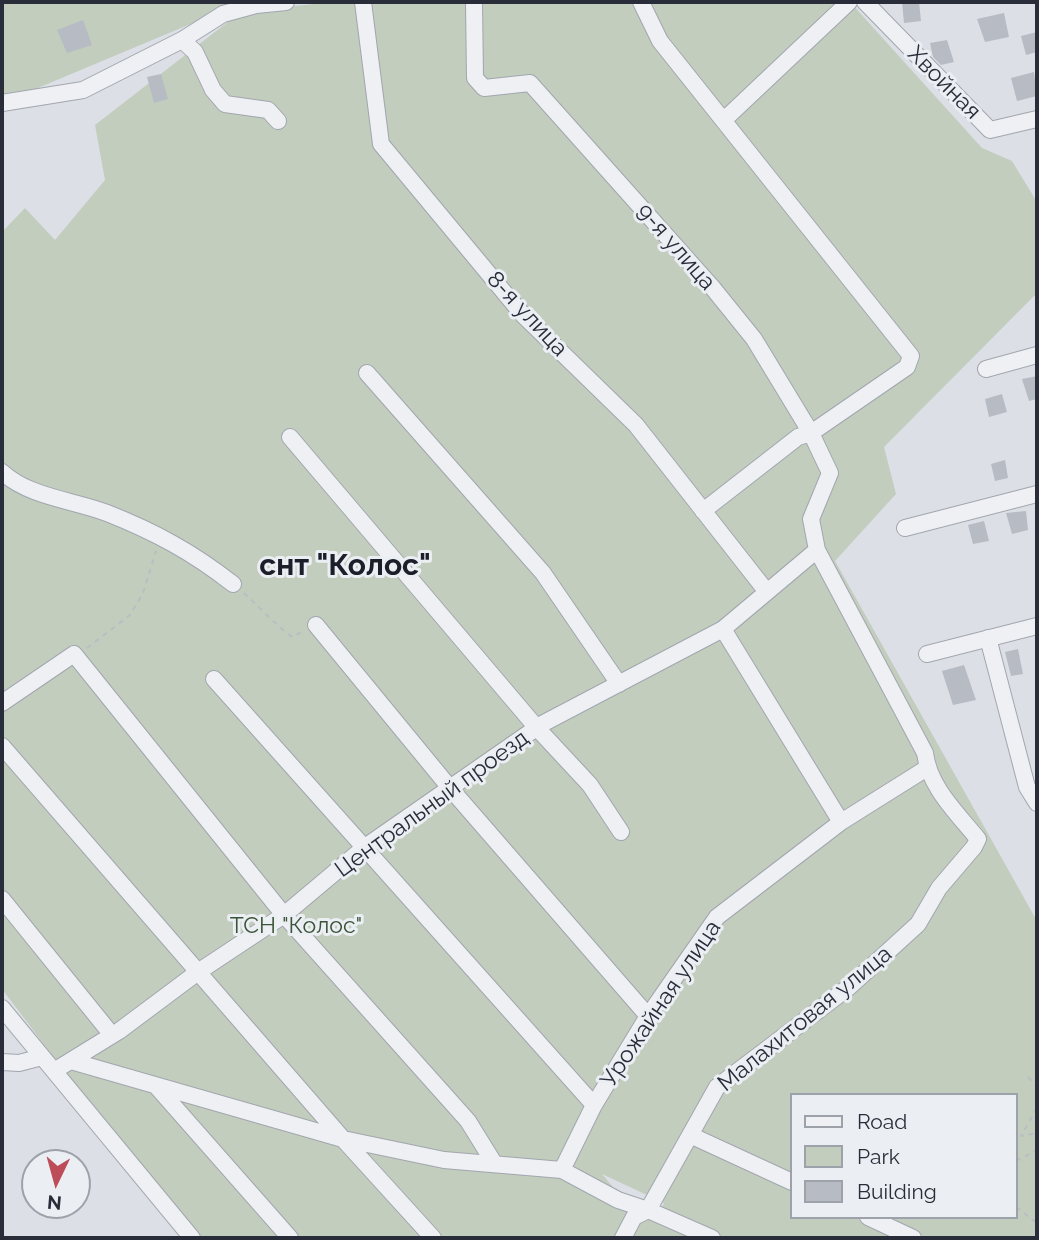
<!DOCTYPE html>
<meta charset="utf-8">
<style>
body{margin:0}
#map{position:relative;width:1039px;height:1240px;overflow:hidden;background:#dcdfe5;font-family:Raleway,sans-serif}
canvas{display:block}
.frame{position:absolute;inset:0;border:4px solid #282d39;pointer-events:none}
.legend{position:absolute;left:790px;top:1093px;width:228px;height:126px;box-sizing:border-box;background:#ebeef3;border:2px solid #9da1a9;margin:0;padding:9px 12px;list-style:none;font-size:21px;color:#282d39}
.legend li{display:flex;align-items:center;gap:14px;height:35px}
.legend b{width:35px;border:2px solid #9da1a9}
.north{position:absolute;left:21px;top:1149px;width:70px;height:70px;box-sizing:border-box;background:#ebeef3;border:2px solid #9da1a9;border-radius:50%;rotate:185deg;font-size:19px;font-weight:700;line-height:28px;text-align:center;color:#282d39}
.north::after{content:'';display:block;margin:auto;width:24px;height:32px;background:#be4d5a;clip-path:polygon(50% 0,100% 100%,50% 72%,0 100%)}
</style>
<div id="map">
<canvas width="1039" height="1240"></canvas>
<div class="frame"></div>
<ul class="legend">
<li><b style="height:9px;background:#eef0f3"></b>Road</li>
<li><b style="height:19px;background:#c2cdbe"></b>Park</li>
<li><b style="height:19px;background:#b7bbc4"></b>Building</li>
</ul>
<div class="north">N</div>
</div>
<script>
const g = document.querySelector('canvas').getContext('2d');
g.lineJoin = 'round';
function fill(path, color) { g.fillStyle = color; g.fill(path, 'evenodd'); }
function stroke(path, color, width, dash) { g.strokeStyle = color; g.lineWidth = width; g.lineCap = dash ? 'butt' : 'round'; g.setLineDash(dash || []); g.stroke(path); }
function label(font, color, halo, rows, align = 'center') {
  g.font = font + ' Raleway,sans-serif'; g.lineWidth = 6; g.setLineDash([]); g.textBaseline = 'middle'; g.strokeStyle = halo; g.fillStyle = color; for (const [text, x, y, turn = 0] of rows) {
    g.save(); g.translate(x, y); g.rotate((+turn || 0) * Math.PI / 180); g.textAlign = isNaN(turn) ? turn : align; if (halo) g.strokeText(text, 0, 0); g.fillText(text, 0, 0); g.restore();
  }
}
const green = new Path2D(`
 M2 2H243L2 103Z
 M335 2H850L982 148 1012 161 1037 202V293L884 447 896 494 835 561 1037 921V1238H199L61 1067 2 989V232L25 208 55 240 105 180 95 125 242 11ZM792 1095H1016V1217H792ZM602 1174 664 1203 655 1221 633 1211Z`);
const building = new Path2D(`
 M902 2H919L921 21 904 23Z
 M1004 13 1009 37 985 42 977 19Z
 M83 20 92 45 67 53 57 30Z
 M1037 32V52L1026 55 1021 36Z
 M947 40 954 62 941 65 933 57 930 43Z
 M1034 72 1037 96 1017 101 1011 78Z
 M161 74 168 99 154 103 147 77Z
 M1037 376V399L1029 401 1022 379Z
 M1002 394 1007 412 989 417 985 399Z
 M1005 460 1008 478 995 481 991 464Z
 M1026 511 1028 530 1012 534 1006 513Z
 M984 521 989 541 973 544 968 525Z
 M1018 649 1023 674 1011 676 1005 652Z
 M964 665 976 700 953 705 942 671Z`);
const path = new Path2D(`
 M244 593C253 601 286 635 293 637L303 631
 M87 648 130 615 143 593 156 551
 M1028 1077 1037 1087
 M1037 1108 1021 1136 1037 1133
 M1016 1161 1037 1150
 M1016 1207 1037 1223`);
const minor = new Path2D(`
 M363 2 381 144 523 315 636 425 767 592
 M474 2 475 78 484 88 530 83 712 287 754 339 811 433 830 473 811 519 817 550 925 753C929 787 957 813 978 839L974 847 939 888 918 924 849 987 717 1087 648 1210 634 1217 623 1238
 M641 2 660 41 911 356 907 367 811 433 798 437 703 511
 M865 2 990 130 1037 119
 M182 40 195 52 213 90 225 104 268 110 278 121
 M2 103 83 90 182 40 223 14 256 5 286 2
 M725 119 849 2
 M986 369 1037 355
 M367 373 543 573 619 684
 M290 437 537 728 590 785 621 832
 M2 472C29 497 73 500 107 513 155 532 192 552 233 584
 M905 528 1037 494
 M316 625 450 788 648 1016
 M723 629 841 822
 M988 638 1027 787 1037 803
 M927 654 1037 626
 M214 679 594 1105
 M2 703 74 654 284 915 468 1121 494 1163
 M2 746 343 1139 433 1238
 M2 899 112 1035
 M2 1008 192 1238
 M71 1061 343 1139 444 1160 562 1170 618 1200 648 1210 712 1238
 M2 1062 19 1063 42 1057
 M54 1071 119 1031 198 972 284 915 365 847 542 724 723 629 817 550
 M157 1087 290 1238
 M690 1135 792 1182
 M562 1170 594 1105 648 1016 717 917 841 822 927 768
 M868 1217 913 1238`);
const streetNames = [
 ["Хвойная",944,83,45],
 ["9-я улица",676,247,49],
 ["8-я улица",527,314,47],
 ["Центральный проезд",432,804,-36],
 ["Урожайная улица",661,1004,-56],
 ["Малахитовая улица",805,1019,-39]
];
const parkNames = [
 ["ТСН \"Колос\"",296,926]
];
const districtNames = [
 ["снт \"Колос\"",345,566]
];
fill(green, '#c2cdbe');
fill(building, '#b7bbc4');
stroke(minor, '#a2a6ae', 18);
stroke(path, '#bbbdc3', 2, [5, 5]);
stroke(minor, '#eef0f3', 16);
label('23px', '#282d39', '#ebeef3', streetNames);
label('23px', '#3b5337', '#ebeef3', parkNames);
label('bold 30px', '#1a1f2a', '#ebeef3', districtNames);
</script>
